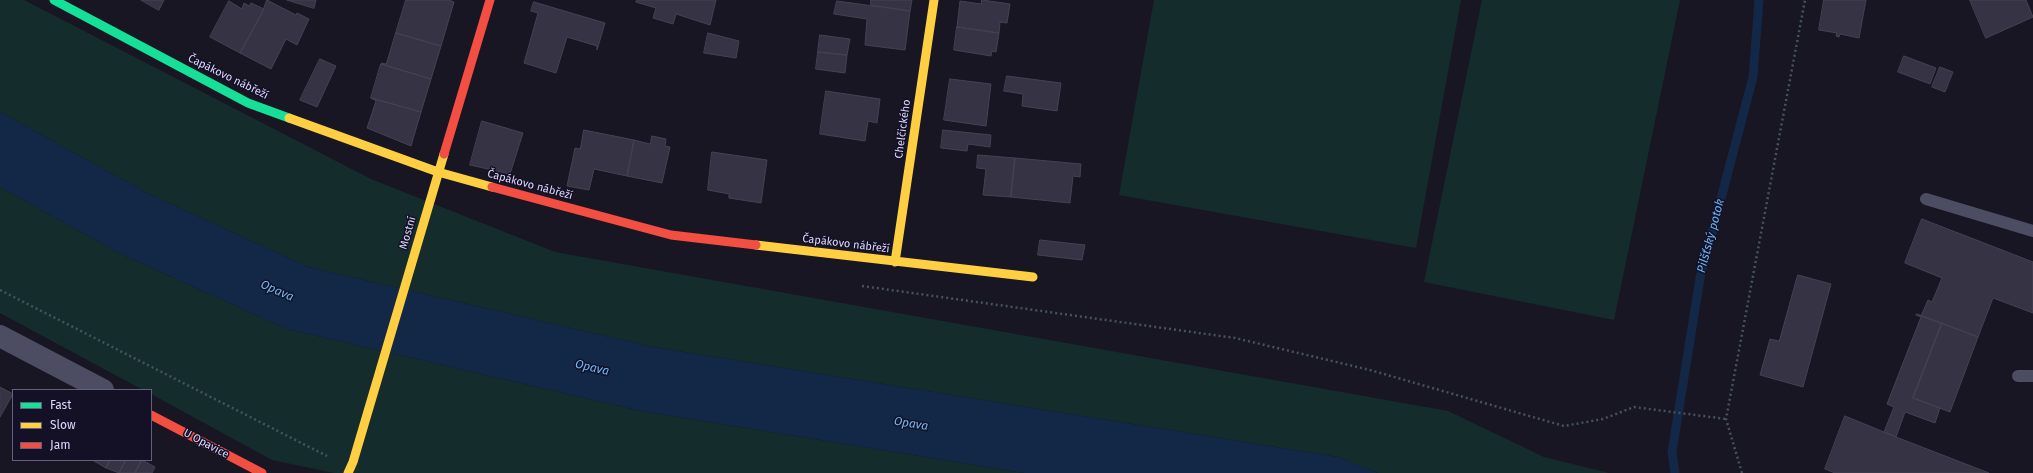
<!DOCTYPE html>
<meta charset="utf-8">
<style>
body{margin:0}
#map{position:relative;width:2033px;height:473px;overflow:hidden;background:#181622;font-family:"Fira Sans",sans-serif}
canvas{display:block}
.legend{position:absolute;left:12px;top:389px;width:140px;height:72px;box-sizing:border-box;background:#141127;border:1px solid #64617d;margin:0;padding:5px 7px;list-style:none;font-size:12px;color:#ddd9fd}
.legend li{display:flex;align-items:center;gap:8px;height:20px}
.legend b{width:20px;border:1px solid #64617d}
</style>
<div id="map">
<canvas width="2033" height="473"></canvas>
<ul class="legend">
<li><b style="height:5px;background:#16e098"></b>Fast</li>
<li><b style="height:5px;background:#ffcf43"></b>Slow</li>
<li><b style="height:5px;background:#f24e42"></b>Jam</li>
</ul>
</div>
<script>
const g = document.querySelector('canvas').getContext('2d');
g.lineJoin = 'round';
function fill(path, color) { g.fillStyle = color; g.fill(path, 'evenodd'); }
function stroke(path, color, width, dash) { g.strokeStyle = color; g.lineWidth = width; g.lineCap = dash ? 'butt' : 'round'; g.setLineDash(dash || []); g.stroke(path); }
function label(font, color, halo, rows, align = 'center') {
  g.font = font + ' "Fira Sans",sans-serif'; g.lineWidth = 3; g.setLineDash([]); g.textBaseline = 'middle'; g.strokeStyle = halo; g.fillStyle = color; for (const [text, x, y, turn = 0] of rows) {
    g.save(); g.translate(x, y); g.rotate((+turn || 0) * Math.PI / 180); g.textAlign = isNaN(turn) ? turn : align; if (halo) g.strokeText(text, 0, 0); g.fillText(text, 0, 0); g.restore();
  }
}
const green = new Path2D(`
 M0 0H24L371 179 555 252 1448 411 1544 457 1609 473H1378L1338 457 653 347 308 267 149 194 0 112Z
 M1154 0H1461L1416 248 1119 195Z
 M1482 0H1680L1614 320 1424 282Z
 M0 187 119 253 287 329 641 411 1024 473H334L272 460 151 394V390H143L0 313Z`);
const water = new Path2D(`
 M0 112 149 194 308 267 653 347 1338 457 1378 473H1024L641 411 287 329 119 253 0 187Z`);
const stream = new Path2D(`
 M1675 473 1672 452 1700 278 1753 77 1759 0`);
const building = new Path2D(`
 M141 0H164L159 10Z
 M267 0 296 15 297 13 309 19 297 45 286 39 271 69 240 53 262 13Z
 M287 0H316L314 8Z
 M406 0H449L454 2 441 46 396 33Z
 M637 0H716L710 25 676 14 673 24 653 18 656 8 636 2Z
 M871 0H912L910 11 871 5Z
 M982 0 1010 4 1007 23 1000 22 999 33 957 27 960 1 981 4Z
 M1824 0H1866L1859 38 1840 34 1839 37 1836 36 1837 33 1819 30Z
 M1970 0H2026L2033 17 1986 38Z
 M229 1 242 9 244 3 249 6 251 3 264 9 240 53 210 37Z
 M837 1 910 11 905 50 865 45 867 19 834 14Z
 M534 2 605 23 597 50V46L567 37 556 73 524 63 538 13 531 11Z
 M957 27 999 33 996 52 992 51 991 56 954 50Z
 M396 33 441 46 431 79 381 64 382 63 386 64Z
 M708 33 739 41 736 58 704 53Z
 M820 35 850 39 847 55 818 52Z
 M818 52 847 55 845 73 816 69Z
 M1904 56 1936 68 1930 84 1898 72Z
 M320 59 336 66 317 107 300 100Z
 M381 64 431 79 421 112 371 98Z
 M1940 67 1953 72 1945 92 1932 87Z
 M1007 76 1061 83 1057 111 1022 106 1023 94 1004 91Z
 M950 79 991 84 986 126 944 120Z
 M826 91 880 99 877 123 868 121 865 141 820 134Z
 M371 98 421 112 411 146 367 128 376 101Z
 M482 121 523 133 510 174 470 165Z
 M584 130 634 140 627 176 594 169 589 190 567 186 575 148 580 149Z
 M943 130 991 135 990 147 968 144 967 151 941 148Z
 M652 136 666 139 665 146 670 147 662 183 627 176 634 140 650 144Z
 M712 152 767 160 761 203 729 198V194L708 190Z
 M978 155 1015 158 1011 197 983 195 986 169 977 168Z
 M1015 158 1081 164 1080 177 1073 176 1070 203 1011 197Z
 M1922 219 2033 262V313L1993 298 1978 337 1921 316 1928 300 1932 302 1942 278 1905 263Z
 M1040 240 1085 245 1082 260 1038 255Z
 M1798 275 1831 284 1803 387 1760 375 1770 339 1779 341Z
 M1917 314 1942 323 1913 398 1940 408 1935 423 1905 412 1896 437 1884 432 1894 407 1887 404 1921 317 1916 315Z
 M1942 323 1978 337 1950 412 1913 398Z
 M0 387 13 394 0 417Z
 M1845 416 1896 437 1989 473H1835L1825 469Z
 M95 460H110L106 468 94 461Z
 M110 460H126L119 473 106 468Z
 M126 460H142L135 473H119Z
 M142 460 155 467 152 473H135Z`);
const path = new Path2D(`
 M862 286 1235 338 1370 370 1564 426 1603 419 1634 407 1726 419
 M0 290 327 456
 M1742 473 1726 419 1805 0`);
const lane = new Path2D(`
 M1926 199 2033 231
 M2018 376H2033`);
const street = new Path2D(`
 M0 336 103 390`);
const fast = new Path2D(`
 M54 0 248 103 289 118`);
const slow = new Path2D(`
 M289 118 438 172 492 187
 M756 245 1033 277
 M895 262 934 0
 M348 473 353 462 444 154`);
const jam = new Path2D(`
 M444 154 490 0
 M492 187 671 235 756 245
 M151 415 262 473`);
const streetNames = [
 ["Čapákovo nábřeží",228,77,26],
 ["Chelčického",903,129,-82],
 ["Čapákovo nábřeží",530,185,15],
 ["Mostní",408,233,-74],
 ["Čapákovo nábřeží",846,244,7],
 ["U Opavice",206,444,28]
];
const waterNames = [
 ["Pilšťský potok",1711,236,-75],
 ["Opava",277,291,24],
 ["Opava",592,368,13],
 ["Opava",911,424,9]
];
fill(green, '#152c2d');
fill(water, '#132746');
stroke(stream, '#132746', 9);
fill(building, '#363444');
stroke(building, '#454155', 1);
stroke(path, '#46525e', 2.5, [2, 3]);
stroke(lane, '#4c4c62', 12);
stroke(street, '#4c4c62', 22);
stroke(fast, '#16e098', 9);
stroke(slow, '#ffcf43', 9);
stroke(jam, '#f24e42', 9);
label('11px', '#ddd9fd', '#141127', streetNames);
label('italic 12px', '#6ebaf6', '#141127', waterNames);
</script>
